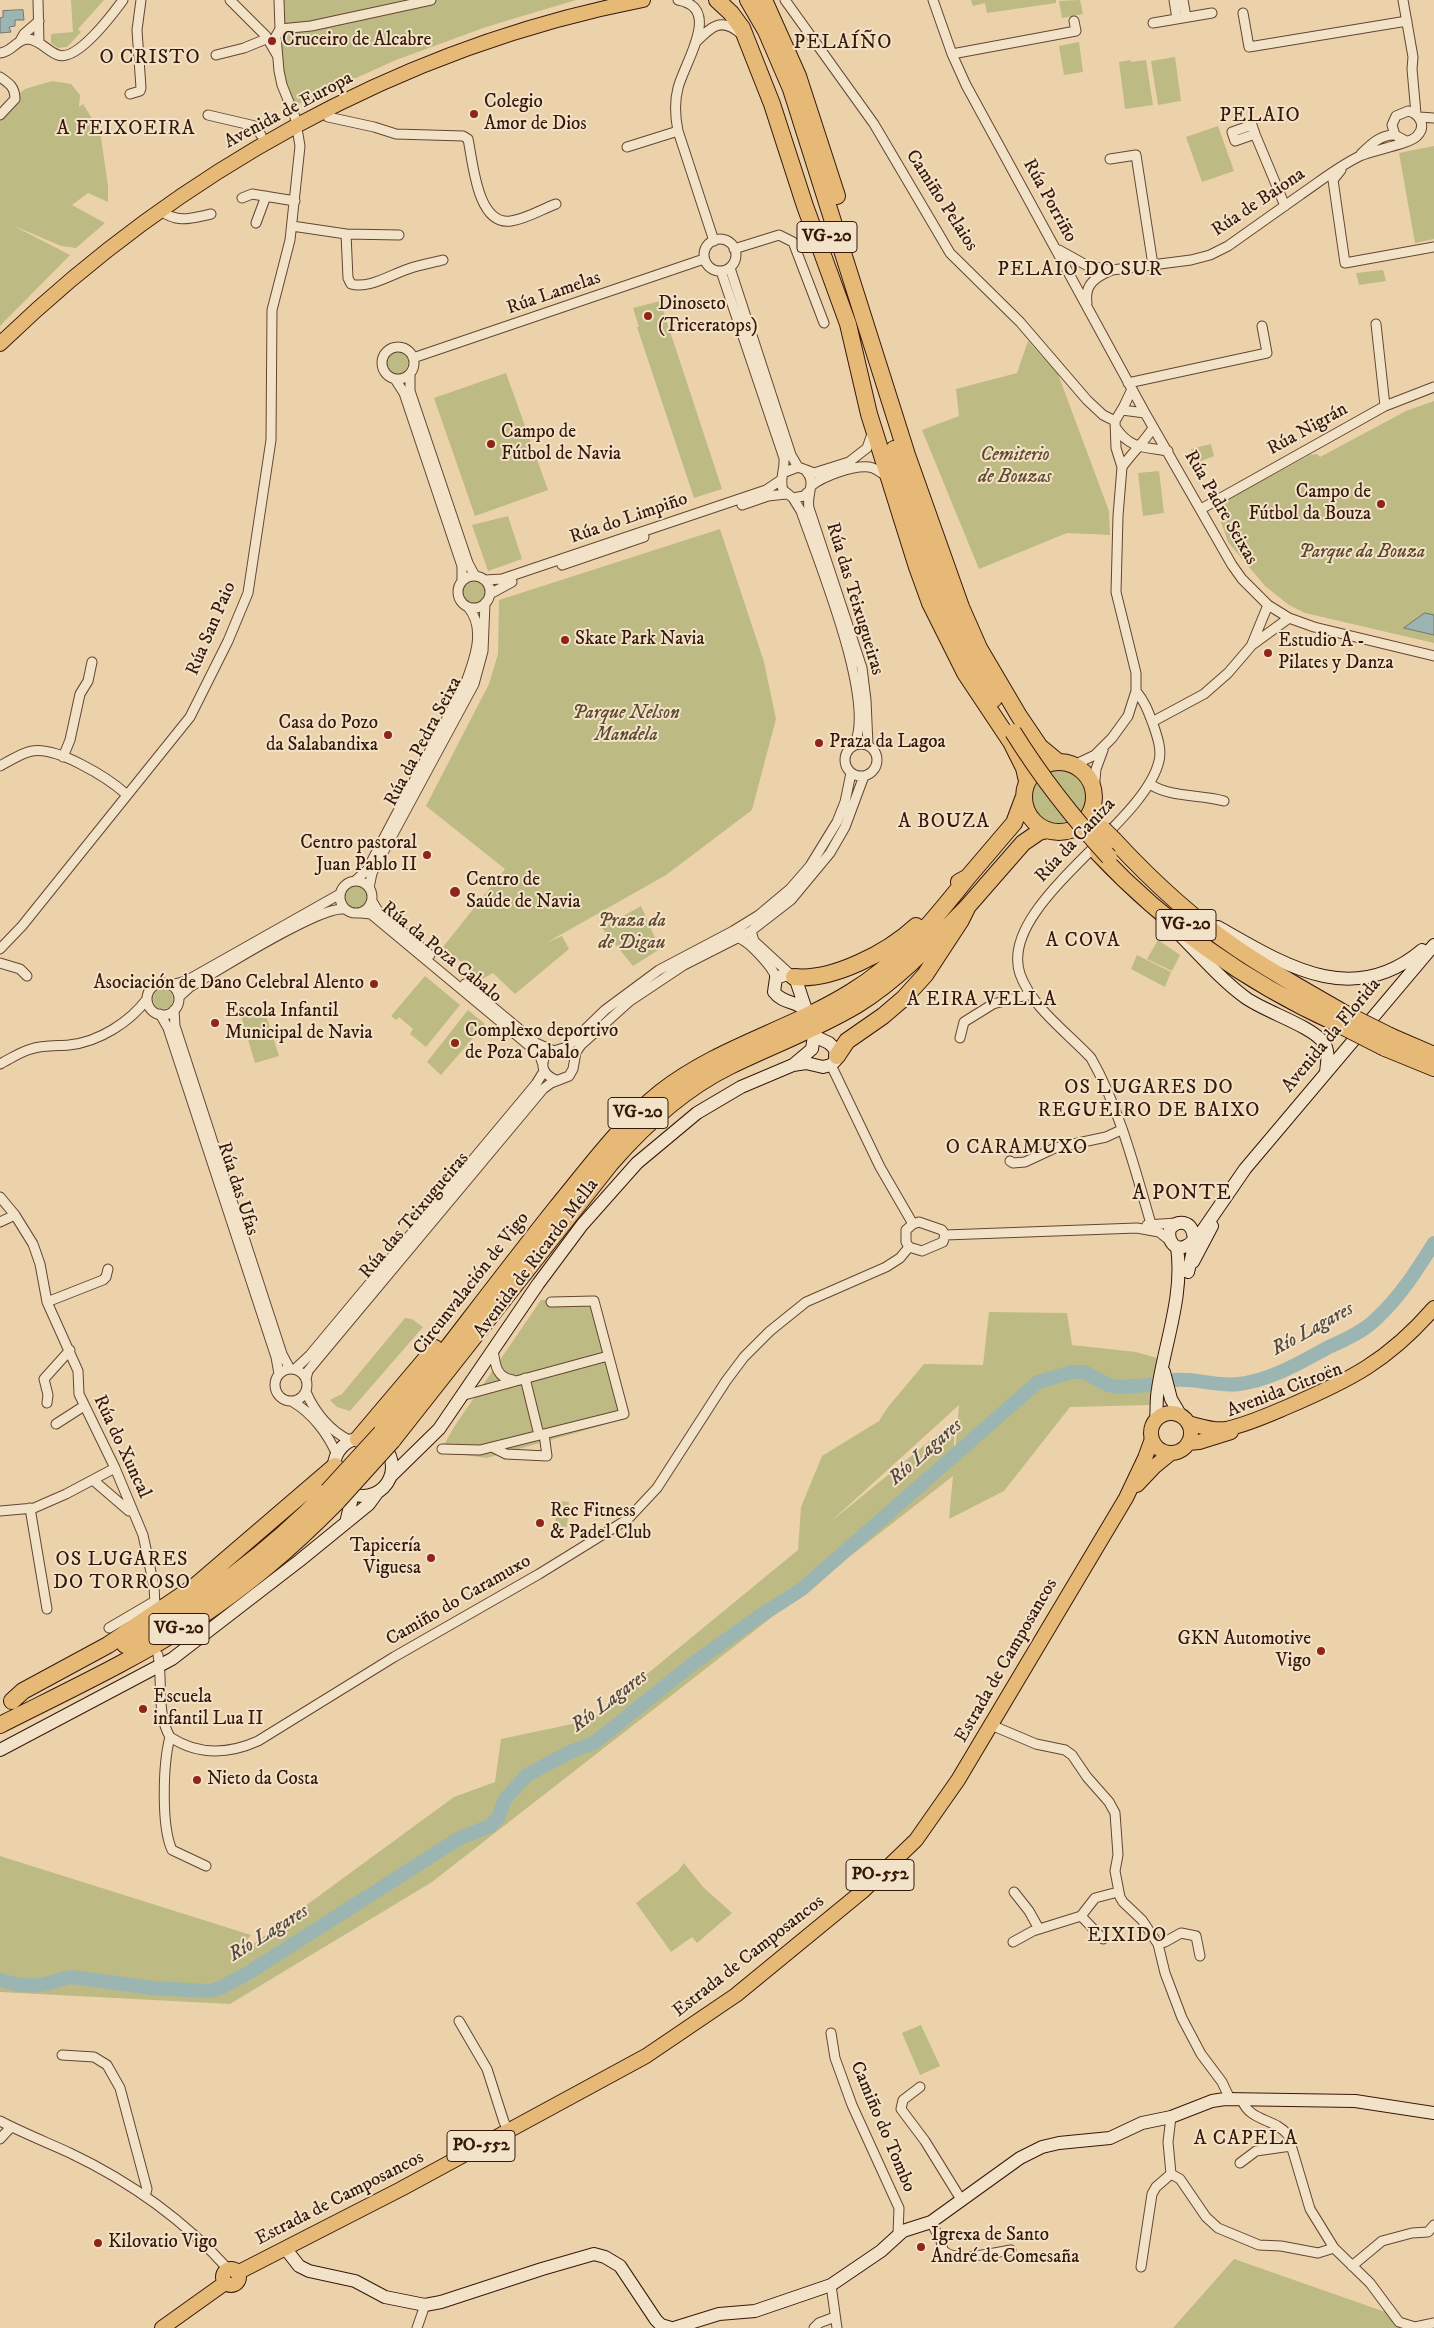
<!DOCTYPE html>
<meta charset="utf-8">
<style>
body{margin:0}
canvas{display:block;background:#ebd2ab}
</style>
<canvas width="1434" height="2328"></canvas>
<script>
const g = document.querySelector('canvas').getContext('2d');
g.lineJoin = 'round';
function fill(path, color) { g.fillStyle = color; g.fill(path, 'evenodd'); }
function stroke(path, color, width, dash) { g.strokeStyle = color; g.lineWidth = width; g.lineCap = dash ? 'butt' : 'round'; g.setLineDash(dash || []); g.stroke(path); }
function label(font, color, halo, rows, align = 'center') {
  g.font = font + ' "IM FELL DW Pica",serif'; g.lineWidth = 4; g.setLineDash([]); g.textBaseline = 'middle'; g.strokeStyle = halo; g.fillStyle = color; for (const [text, x, y, turn = 0] of rows) {
    g.save(); g.translate(x, y); g.rotate((+turn || 0) * Math.PI / 180); g.textAlign = isNaN(turn) ? turn : align; if (halo) g.strokeText(text, 0, 0); g.fillText(text, 0, 0); g.restore();
  }
}
const green = new Path2D(`
 M71 0H104L78 29 81 32 67 47 58 48 51 43V34L73 32Z
 M284 0H576L486 27 396 60 296 105 288 89 282 65 280 45 285 24Z
 M971 0H1056V3L987 13 985 3 973 6Z
 M1080 0 1083 14 1062 18 1059 1Z
 M1079 42 1083 72 1064 75 1059 46Z
 M1175 57 1181 101 1158 105 1151 61Z
 M1131 60V62L1146 60 1153 105 1125 109 1119 62Z
 M52 81 71 84 80 95 79 107 83 104 100 131 108 186V202L88 193 72 205 105 223 76 248 61 246 12 225 70 255 0 326V110L25 89Z
 M1218 126 1234 171 1202 182 1186 137Z
 M1434 146V239L1415 243 1399 153Z
 M1383 270 1386 281 1359 285 1356 273Z
 M660 301 722 489 694 498 637 327H639L633 308Z
 M1028 341 1058 374 1109 511 1110 535 1067 533 979 569 922 430 959 416 956 389 1017 373Z
 M386 363a11 11 0 1 1 22 0a11 11 0 1 1-22 0Z
 M506 373 548 490 475 516 434 398Z
 M1434 401V643L1305 613 1289 605 1265 586 1228 542 1219 516 1227 500 1310 455 1317 454 1320 457 1406 411Z
 M1211 444 1214 456 1196 463 1191 449Z
 M1159 471 1164 513 1143 516 1138 473Z
 M508 516 522 559 488 571 472 525Z
 M720 529 764 662 776 719 752 810 666 875 546 943 562 936 569 949 515 994 493 973 482 979 443 947 505 869 426 806 489 684 498 654 499 600Z
 M463 592a11 11 0 1 1 22 0a11 11 0 1 1-22 0Z
 M1029 797a29 29 0 1 1 58 0a29 29 0 1 1-58 0Z
 M345 897a11 11 0 1 1 22 0a11 11 0 1 1-22 0Z
 M641 906 660 949 633 966 602 928Z
 M1158 940 1180 955 1172 971 1147 959Z
 M1137 955 1171 972 1165 987 1131 969Z
 M425 976 460 1005 426 1047 410 1034 413 1029 399 1017 396 1020 391 1016Z
 M153 999a10 10 0 1 1 20 0a10 10 0 1 1-20 0Z
 M264 1009 279 1056 255 1063 241 1016Z
 M468 1010 485 1024 441 1075 427 1062Z
 M597 1296 628 1418 487 1458 440 1452 454 1427 541 1300Z
 M989 1312 1067 1313 1072 1345 1136 1352 1164 1360 1150 1405 1070 1407 1004 1491 949 1519 953 1476 432 1882 230 2004 0 1992V1856L251 1935 230 1961 454 1797 495 1782 501 1739 591 1720 798 1550 801 1507 822 1456 879 1421 888 1407 924 1364 983 1365ZM959 1405 954 1466V1421L828 1524Z
 M405 1318 412 1319 423 1327 350 1411 337 1407 330 1400 342 1394Z
 M557 1501 569 1502 567 1527 555 1526Z
 M684 1863 703 1887 732 1913 697 1943 692 1937 671 1952 636 1903 678 1871Z
 M921 2025 940 2066 920 2075 902 2033Z
 M1234 2259 1431 2328H1173Z`);
const water = new Path2D(`
 M23 10 24 20H15V26L9 27 11 32 0 33V18L3 17V11Z
 M1425 613 1434 615V635L1404 628Z`);
const river = new Path2D(`
 M1175 1380C1197 1378 1217 1387 1239 1384 1271 1380 1299 1363 1327 1348 1344 1340 1363 1332 1376 1319 1400 1297 1417 1270 1434 1243
 M0 1980C13 1984 27 1987 40 1985 51 1984 61 1978 72 1977L152 1988 210 1991 220 1988 248 1973 458 1839 490 1826 498 1818 505 1799 527 1775 570 1752 594 1743 691 1665 757 1618 802 1589 1038 1382 1072 1372H1084L1108 1385 1118 1387 1151 1385`);
const street = new Path2D(`
 M38 0 39 43
 M230 0 266 36 277 55
 M678 0C723 8 684 63 678 88 674 103 675 116 678 131L714 241
 M785 0 874 124 950 253 1020 322 1087 400 1103 415 1115 421
 M933 0 952 54 966 85 1145 413 1232 565 1242 579 1268 605 1289 618 1314 627 1434 656
 M1174 0 1177 19
 M1183 0 1186 17
 M1403 0 1413 57 1412 69 1416 114
 M1243 13 1249 47 1407 21
 M1153 23 1212 13
 M280 29 311 26 431 0
 M20 41 24 34 39 21
 M697 41C711 27 721 17 740 33
 M0 53C12 52 16 40 27 39 39 39 47 51 58 55 77 62 112 15 123 0
 M952 54 1076 31 1074 21
 M216 55 244 48 266 39
 M0 77C9 83 15 87 15 99L0 115
 M130 94 140 91 141 88 137 30 141 0
 M324 110 328 117 374 127 396 134 463 136 468 139C473 162 477 226 511 221 526 219 542 209 556 204
 M208 115 255 126 261 135
 M1419 117 1434 118
 M1255 134 1235 141 1232 132 1252 125 1255 134 1285 206
 M627 147 678 131
 M1361 154C1370 145 1381 134 1395 135
 M1110 159 1136 155 1153 265
 M1341 170 1333 180 1345 263 1434 247
 M242 198 252 194 295 201
 M160 210C177 224 192 218 211 214
 M256 223 266 196
 M292 226 346 234 348 278 351 284C369 289 390 275 408 269 419 265 431 263 443 260
 M346 234 399 235
 M704 255a16 16 0 1 1 32 0a16 16 0 1 1-32 0Z
 M734 249 779 235 793 242 824 323
 M1059 250 1086 265 1109 270
 M730 268 791 455 798 467
 M721 271 784 458C785 471 779 479 783 490L793 498 804 496 808 492
 M1087 303C1084 284 1096 277 1112 270L1191 260 1210 255 1228 246C1252 229 1276 212 1300 195 1319 182 1339 166 1360 156 1373 150 1410 144 1417 136 1427 126 1419 113 1408 111L1396 116 1392 125 1395 135 1406 141
 M1376 324 1385 406
 M382 363a16 16 0 1 1 32 0a16 16 0 1 1-32 0Z
 M413 358 704 259
 M410 374V391L468 563 475 576
 M395 379 404 393 462 566V581
 M1128 383 1267 353 1262 326
 M1122 410 1145 413
 M1116 428C1130 449 1145 447 1168 451
 M1122 467C1132 453 1144 442 1153 428
 M806 471C817 482 806 494 809 508L862 668 866 700 868 745
 M785 472 798 467 814 473 849 462 867 448 873 431
 M811 486C823 476 854 465 869 467 876 468 882 473 887 477
 M793 498 801 511C817 558 877 702 854 745
 M742 505 768 496 786 494
 M1201 509 1385 406 1434 387
 M562 565 644 537
 M458 592a16 16 0 1 1 32 0a16 16 0 1 1-32 0Z
 M485 580 502 579 766 490 781 480
 M490 594 512 582
 M1252 644 1268 605
 M1136 691C1145 702 1148 711 1153 724 1157 736 1162 749 1159 761 1144 826 997 905 1020 974 1032 1008 1068 1033 1091 1058 1119 1107 1135 1169 1151 1224
 M1152 722 1204 694 1228 673 1252 645 1289 618
 M845 760a16 16 0 1 1 32 0a16 16 0 1 1-32 0Z
 M63 757 70 740 80 694 88 681 92 662
 M1074 765 1095 755 1112 738 1128 716 1136 691V673L1116 592 1118 516 1122 467 1116 448 1115 421 1124 406 1132 389
 M0 766C7 762 24 752 32 751 58 747 107 777 126 794
 M1150 784C1170 798 1200 794 1224 801
 M1094 791 1096 769 1103 750
 M340 897a16 16 0 1 1 32 0a16 16 0 1 1-32 0Z
 M355 881 367 870 466 682C475 658 486 628 468 607
 M369 888 372 873 474 684 483 651 485 603
 M372 901 378 911 430 955
 M361 913 371 914 377 919 532 1048 540 1056 542 1062
 M751 931 754 941 791 975
 M738 938C748 940 773 967 776 978
 M0 949 22 926 190 717 228 641 248 593 271 440 272 310 290 240 300 146 295 117 282 85 279 71 276 36 280 29 279 0
 M0 963 20 969 27 976
 M147 999a16 16 0 1 1 32 0a16 16 0 1 1-32 0Z
 M465 984 536 1043 552 1050
 M171 985 186 981 340 894
 M179 997 190 987C217 971 319 906 344 909
 M174 1010 175 1026 282 1354 290 1369
 M160 1014 168 1028 276 1357 279 1374
 M960 1038 964 1022 993 1004 1031 994
 M0 1064C10 1059 20 1052 31 1049 43 1045 57 1046 69 1045 99 1042 130 1022 147 999
 M831 1065 880 1167 913 1224
 M556 1080C543 1075 539 1065 547 1053L567 1047 605 1010 659 970 733 931 759 915 790 889 810 866 837 822 845 802 851 773
 M1010 1161 1013 1163 1025 1162 1055 1148 1106 1137 1121 1130
 M0 1197 15 1215 33 1244 40 1264 47 1302 78 1371 79 1394 115 1468 143 1535 154 1586 155 1606
 M0 1222 15 1215
 M919 1222 942 1230 945 1235 943 1242 922 1251 909 1247 906 1242V1230L913 1224Z
 M1147 1225 1176 1223
 M945 1235 1137 1228 1159 1232 1169 1240
 M47 1302 103 1280 106 1277 108 1269
 M493 1349C495 1364 496 1378 513 1380
 M275 1385a16 16 0 1 1 32 0a16 16 0 1 1-32 0Z
 M295 1369 310 1355 536 1084 544 1071
 M525 1378 539 1435
 M306 1379 308 1371 317 1360 543 1089 551 1083 569 1076 573 1069 576 1052 581 1045 630 1001 684 965 751 931 791 900 830 853 845 827 864 776
 M306 1392C315 1413 331 1432 351 1441
 M461 1396 608 1356
 M293 1402C312 1413 328 1434 337 1455
 M47 1403 48 1395 44 1379 70 1350
 M56 1424 84 1406
 M492 1447 506 1454 547 1456 544 1434
 M442 1449 480 1450 624 1414 594 1301 551 1302
 M93 1480 129 1511
 M30 1508 47 1609
 M0 1511 34 1508 66 1494 115 1468
 M109 1628 155 1601
 M158 1655C163 1681 156 1713 170 1737 199 1756 229 1754 258 1741L394 1657 539 1574 628 1519 657 1488 726 1381 744 1357 770 1331 806 1302 886 1267 900 1258 909 1247
 M991 1725 1036 1744 1065 1750 1072 1755 1087 1777 1109 1802 1115 1813 1118 1855 1115 1871 1120 1897 1123 1902 1142 1920 1158 1944 1165 1973 1182 2018 1201 2054 1222 2082 1230 2099
 M170 1737C163 1763 161 1826 172 1850L206 1866
 M1014 1892 1029 1911 1039 1929
 M1081 1916 1103 1939
 M1013 1942 1033 1931 1081 1916 1095 1898 1118 1892
 M1158 1944 1165 1942 1181 1933 1196 1936 1200 1956
 M459 2021 487 2069 504 2122 509 2131
 M831 2033 835 2058 852 2105 899 2208 898 2234
 M62 2055 94 2057 107 2065 120 2088 147 2189 145 2196
 M920 2087 903 2100 901 2109 925 2141 962 2201
 M1242 2100C1250 2122 1275 2118 1288 2135L1310 2209 1334 2248 1370 2283 1399 2322 1415 2327 1434 2323
 M0 2121C23 2133 46 2142 70 2153 129 2181 185 2221 229 2270
 M0 2139 11 2127
 M1240 2163 1256 2151 1291 2146
 M1171 2174 1180 2179 1206 2217 1218 2228 1259 2245 1281 2246 1318 2253 1334 2248
 M931 2222 941 2241 943 2250C955 2264 995 2252 1011 2250
 M1352 2266 1382 2241 1412 2233 1428 2232 1434 2225
 M1141 2267 1152 2194 1156 2187 1171 2174 1168 2142 1171 2117
 M831 2285 837 2328
 M417 2328 425 2305
 M814 2328 819 2323 835 2317`);
const secondary = new Path2D(`
 M1218 927C1285 965 1352 1009 1422 950
 M1179 934C1201 956 1221 980 1246 998 1266 1012 1311 1026 1323 1042 1330 1050 1327 1063 1326 1072
 M787 974 796 980 806 1010C795 1001 782 1003 774 992L776 978Z
 M793 1065 812 1049 814 1036
 M1193 1262 1212 1226
 M1188 1272C1191 1260 1201 1227 1184 1223 1178 1222 1173 1225 1170 1229 1167 1239 1174 1252 1186 1246 1192 1244 1195 1236 1201 1233L1245 1169 1434 945
 M1164 1372 1171 1399 1181 1416
 M1156 1420C1157 1410 1156 1399 1158 1389 1165 1342 1184 1295 1177 1247
 M334 1467a29 29 0 1 1 58 0a29 29 0 1 1-58 0Z
 M390 1477 439 1429 538 1284 582 1225 637 1163 697 1113 741 1087 793 1065 806 1063 823 1067 831 1065 836 1060 835 1049 829 1043 814 1036
 M346 1523 351 1502 350 1493
 M0 1750 172 1659 299 1561 369 1504 377 1493
 M285 2248 299 2266 309 2271 355 2281 385 2297 425 2305 441 2302 542 2269 594 2254 605 2257 620 2266 656 2320 661 2325 671 2328
 M674 2328 719 2314 755 2311 831 2285 881 2251 903 2231 931 2222 1020 2158 1042 2147 1059 2143 1110 2138 1142 2123 1171 2117 1212 2101 1225 2099 1355 2101 1434 2113`);
const primary = new Path2D(`
 M0 344C177 173 400 47 643 0
 M1151 1433a20 20 0 1 1 40 0a20 20 0 1 1-40 0Z
 M1188 1423C1200 1426 1213 1431 1226 1429 1246 1425 1268 1415 1287 1407 1350 1380 1388 1361 1434 1308
 M1188 1443 1199 1442 1231 1432
 M1137 1485 1155 1466 1171 1453
 M223 2277a8 8 0 1 1 16 0a8 8 0 1 1-16 0Z
 M237 2273 401 2189 646 2056 736 1995 864 1890 916 1840 958 1780 1126 1498 1145 1458 1152 1439
 M162 2328 225 2283`);
const highway = new Path2D(`
 M717 0 731 13 742 28 772 104 805 206 848 324 869 414 917 567 930 603 965 673 1011 742
 M748 0 766 31 791 89 907 455 961 607 979 648 1019 716 1040 747 1057 761
 M764 0 798 76 837 196
 M894 449C920 533 950 624 994 699
 M1010 740 1024 768 1027 781
 M1024 797a35 35 0 1 1 70 0a35 35 0 1 1-70 0Z
 M1114 840C1151 880 1192 918 1236 948 1271 972 1308 992 1344 1013
 M1098 853C1166 925 1246 982 1336 1023
 M959 882 968 877 1014 823 1023 799
 M794 977C833 981 888 952 916 926
 M1390 1036 1434 1055
 M1385 1048 1434 1068
 M837 1056 847 1041 883 1016 904 998 925 975 961 920 968 906 1023 843 1039 832 1047 830
 M381 1433C440 1359 497 1282 556 1208 589 1168 620 1125 661 1092 719 1047 790 1030 851 992 899 963 933 921 968 877
 M358 1439 435 1348
 M392 1441 611 1163C645 1124 683 1089 730 1066 773 1045 817 1029 857 1005 900 978 933 942 968 906
 M125 1645C200 1603 268 1553 328 1491
 M12 1701 23 1691 108 1645 194 1587 335 1466
 M0 1725C65 1692 132 1661 194 1621 246 1587 294 1546 337 1502`);
const highwayBridge = new Path2D(`
 M1013 732C1041 777 1073 818 1109 857
 M1103 829 1114 840
 M1344 1013 1390 1036
 M1336 1023 1385 1048
 M328 1491 381 1433
 M337 1502 392 1441`);
const markers = [
 [272,41,5,"#8f2418"],
 [474,114,5,"#8f2418"],
 [648,316,5,"#8f2418"],
 [491,444,5,"#8f2418"],
 [1381,504,5,"#8f2418"],
 [565,640,5,"#8f2418"],
 [1268,653,5,"#8f2418"],
 [388,735,5,"#8f2418"],
 [819,743,5,"#8f2418"],
 [427,855,5,"#8f2418"],
 [455,892,6,"#8f2418"],
 [374,984,5,"#8f2418"],
 [215,1023,5,"#8f2418"],
 [455,1043,5,"#8f2418"],
 [540,1523,5,"#8f2418"],
 [431,1558,5,"#8f2418"],
 [1321,1651,5,"#8f2418"],
 [143,1709,5,"#8f2418"],
 [197,1780,5,"#8f2418"],
 [98,2243,5,"#8f2418"],
 [921,2247,5,"#8f2418"]
];
const shields = [
 [827,237,60],
 [1186,925,60],
 [638,1113,60],
 [179,1629,60],
 [880,1875,68],
 [481,2146,68]
];
const shieldNames = [
 ["VG-20",827,237],
 ["VG-20",1186,925],
 ["VG-20",638,1113],
 ["VG-20",179,1629],
 ["PO-552",880,1875],
 ["PO-552",481,2146]
];
const poiNames = [
 ["Cruceiro de Alcabre",282,41],
 ["Colegio",484,103],
 ["Amor de Dios",484,125],
 ["Dinoseto",658,305],
 ["(Triceratops)",658,327],
 ["Campo de",501,433],
 ["Fútbol de Navia",501,455],
 ["Campo de",1371,493,"right"],
 ["Fútbol da Bouza",1371,515,"right"],
 ["Skate Park Navia",575,640],
 ["Estudio A -",1278,642],
 ["Pilates y Danza",1278,664],
 ["Casa do Pozo",378,724,"right"],
 ["da Salabandixa",378,746,"right"],
 ["Praza da Lagoa",829,743],
 ["Centro pastoral",417,844,"right"],
 ["Juan Pablo II",417,866,"right"],
 ["Centro de",466,881],
 ["Saúde de Navia",466,903],
 ["Asociación de Dano Celebral Alento",364,984,"right"],
 ["Escola Infantil",225,1012],
 ["Municipal de Navia",225,1034],
 ["Complexo deportivo",465,1032],
 ["de Poza Cabalo",465,1054],
 ["Rec Fitness",550,1512],
 ["& Padel Club",550,1534],
 ["Tapicería",421,1547,"right"],
 ["Viguesa",421,1569,"right"],
 ["GKN Automotive",1311,1640,"right"],
 ["Vigo",1311,1662,"right"],
 ["Escuela",153,1698],
 ["infantil Lua II",153,1720],
 ["Nieto da Costa",207,1780],
 ["Igrexa de Santo",931,2236],
 ["André de Comesaña",931,2258],
 ["Kilovatio Vigo",108,2243]
];
const streetNames = [
 ["Avenida de Europa",289,111,-28],
 ["Camiño Pelaios",941,201,57],
 ["Rúa Porriño",1049,201,61],
 ["Rúa de Baiona",1259,203,-34],
 ["Rúa Lamelas",554,294,-19],
 ["Rúa Nigrán",1308,430,-29],
 ["Rúa Padre Seixas",1220,508,60],
 ["Rúa do Limpiño",629,519,-19],
 ["Rúa das Teixugueiras",854,599,73],
 ["Rúa San Paio",212,629,-67],
 ["Rúa da Pedra Seixa",424,742,-62],
 ["Rúa da Caniza",1076,841,-47],
 ["Rúa da Poza Cabalo",441,953,39],
 ["Avenida da Florida",1332,1036,-50],
 ["Rúa das Ufas",237,1189,72],
 ["Rúa das Teixugueiras",415,1216,-50],
 ["Avenida de Ricardo Mella",537,1259,-53],
 ["Circunvalación de Vigo",472,1284,-52],
 ["Avenida Citroën",1285,1391,-21],
 ["Rúa do Xuncal",121,1447,65],
 ["Camiño do Caramuxo",459,1601,-30],
 ["Estrada de Camposancos",1007,1661,-60],
 ["Estrada de Camposancos",749,1957,-38],
 ["Camiño do Tombo",882,2127,67],
 ["Estrada de Camposancos",340,2199,-27]
];
const parkNames = [
 ["Cemiterio",1015,456],
 ["de Bouzas",1015,478],
 ["Parque da Bouza",1362,553],
 ["Parque Nelson",626,714],
 ["Mandela",626,736],
 ["Praza da",632,922],
 ["de Digau",632,944]
];
const neighbourhoodNames = [
 ["PELAÍÑO",843,44],
 ["O CRISTO",150,59],
 ["PELAIO",1260,117],
 ["A FEIXOEIRA",126,130],
 ["PELAIO DO SUR",1080,271],
 ["A BOUZA",944,823],
 ["A COVA",1083,942],
 ["A EIRA VELLA",982,1001],
 ["OS LUGARES DO",1149,1089],
 ["REGUEIRO DE BAIXO",1149,1112],
 ["O CARAMUXO",1017,1149],
 ["OS LUGARES",122,1561],
 ["DO TORROSO",122,1584],
 ["EIXIDO",1127,1937],
 ["A CAPELA",1246,2140]
];
const waterNames = [
 ["Río Lagares",1313,1330,-29],
 ["Río Lagares",926,1453,-41],
 ["Río Lagares",610,1702,-37],
 ["Río Lagares",269,1934,-32]
];
const quarterNames = [
 ["A PONTE",1182,1195]
];
fill(green, '#beba84');
fill(water, '#9bb5b3');
stroke(water, '#73766f', 1);
stroke(river, '#9bb5b3', 14);
stroke(street, '#634632', 11);
stroke(secondary, '#36180a', 14);
stroke(primary, '#36180a', 16);
stroke(highway, '#36180a', 18);
stroke(street, '#f2e2c8', 9);
stroke(secondary, '#f2e2c8', 12);
stroke(primary, '#e6b976', 14);
stroke(highway, '#e6b976', 16);
stroke(highwayBridge, '#36180a', 18, []);
stroke(highwayBridge, '#e6b976', 16);
for (const [x, y, r, color] of markers) { const dot = new Path2D(); dot.arc(x, y, r, 0, 2 * Math.PI); g.fillStyle = color; g.fill(dot); stroke(dot, '#f2e2c8', 2); }
for (const [x, y, w] of shields) { const box = new Path2D(); box.roundRect(x - w / 2, y - 15.5, w, 31, 4); g.fillStyle = '#f2e2c8'; g.fill(box); stroke(box, '#36180a', 1); }
label('bold 18px', '#36180a', null, shieldNames);
label('19px', '#36180a', '#f2e2c8', poiNames, 'left');
label('19px', '#36180a', '#f2e2c8', streetNames);
label('italic 19px', '#5f492f', '#f2e2c8', parkNames);
g.letterSpacing = '1px';
label('20px', '#36180a', '#f2e2c8', neighbourhoodNames);
g.letterSpacing = '0px';
label('italic 20px', '#54473d', '#f2e2c8', waterNames);
g.letterSpacing = '1px';
label('21px', '#36180a', '#f2e2c8', quarterNames);
g.letterSpacing = '0px';
</script>
